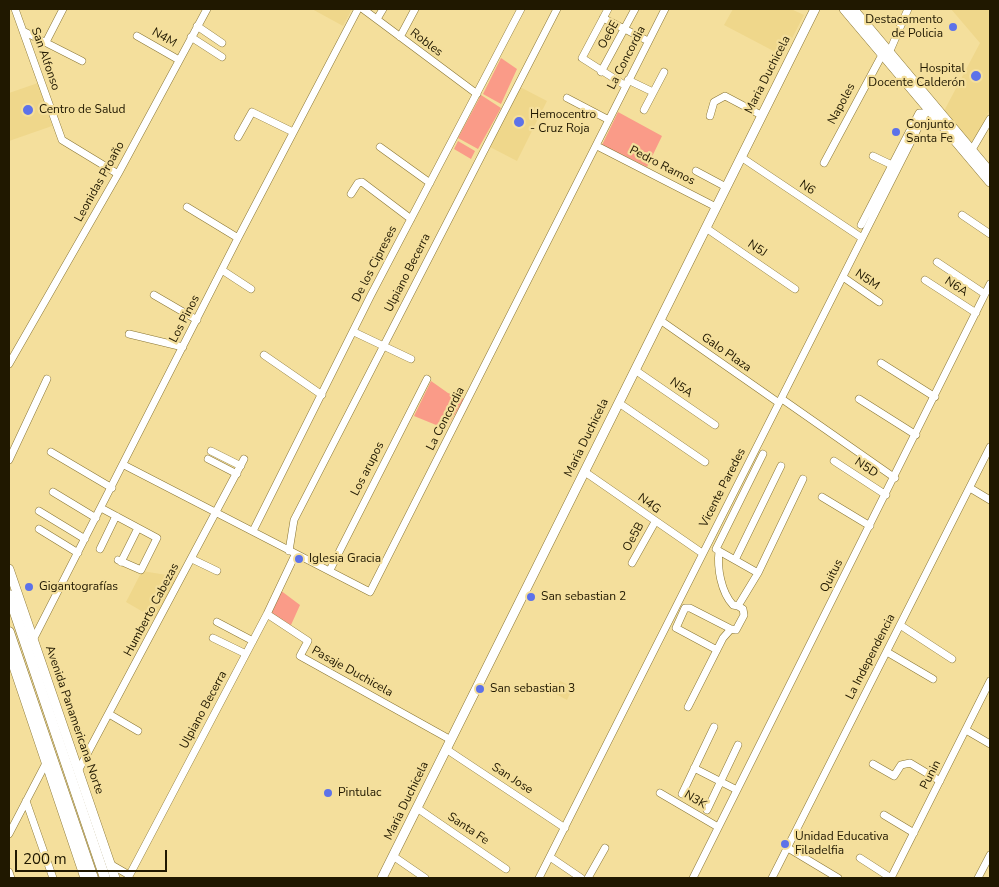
<!DOCTYPE html>
<meta charset="utf-8">
<style>
body{margin:0}
#map{position:relative;width:999px;height:887px;overflow:hidden;background:#f4df9c;font-family:"Nunito Sans",sans-serif}
canvas{display:block}
.frame{position:absolute;inset:0;border:10px solid #201800;pointer-events:none}
.scale{position:absolute;left:15px;top:850px;width:152px;height:22px;box-sizing:border-box;border:2px solid #201800;border-top:0;padding-left:6px;font-size:15px;line-height:18px;white-space:nowrap;color:#201800;-webkit-text-stroke:4px #f4df9c;paint-order:stroke}
</style>
<div id="map">
<canvas width="999" height="887"></canvas>
<div class="frame"></div>
<div class="scale">200 m</div>
</div>
<script>
const g = document.querySelector('canvas').getContext('2d');
g.lineJoin = 'round';
function fill(path, color) { g.fillStyle = color; g.fill(path, 'evenodd'); }
function stroke(path, color, width, dash) { g.strokeStyle = color; g.lineWidth = width; g.lineCap = dash ? 'butt' : 'round'; g.setLineDash(dash || []); g.stroke(path); }
function label(font, color, halo, rows, align = 'center') {
  g.font = font + ' "Nunito Sans",sans-serif'; g.lineWidth = 4.5; g.setLineDash([]); g.textBaseline = 'middle'; g.strokeStyle = halo; g.fillStyle = color; for (const [text, x, y, turn = 0] of rows) {
    g.save(); g.translate(x, y); g.rotate((+turn || 0) * Math.PI / 180); g.textAlign = isNaN(turn) ? turn : align; if (halo) g.strokeText(text, 0, 0); g.fillText(text, 0, 0); g.restore();
  }
}
const built = new Path2D(`
 M312 9H352L343 26Z
 M733 9H791L804 15 783 56 724 25Z
 M951 9H990V109L973 145 944 111 980 43Z
 M38 83 52 126 9 141V93Z
 M520 87 547 101 517 161 490 147Z
 M142 571 179 577 157 620 126 602Z
 M560 681 573 687 567 700 554 693Z`);
const green = new Path2D(`
 M501 58 517 69 501 104 483 94Z
 M481 95 501 108 478 149 458 138Z
 M618 112 662 136 647 167 602 145Z
 M458 141 475 151 471 159 454 149Z
 M431 381 448 393 464 399 446 429 414 416Z
 M280 590 300 605 291 625 269 612Z`);
const minor = new Path2D(`
 M15 9 62 140 118 174
 M363 9 477 94
 M608 9 582 58 626 86
 M603 18 648 41
 M377 19 383 9
 M197 26 222 43
 M23 31 82 61
 M137 36 179 60
 M191 37 222 57
 M400 37 415 9
 M46 42 63 9
 M889 53 908 9
 M601 72 635 9
 M628 80 653 92
 M567 98 609 120
 M644 110 664 72
 M710 116 714 102 725 96 761 115
 M238 137 252 112 293 132
 M597 146 716 207
 M380 147 430 183
 M970 153 990 119
 M873 156 892 165
 M741 157 862 238
 M824 163 882 55
 M696 171 726 187
 M351 194 358 183 362 182 411 219
 M187 207 238 238
 M962 215 990 234
 M861 225 919 113H926
 M706 228 795 289
 M937 262 985 294
 M222 270 251 289
 M843 277 879 302
 M925 280 976 313
 M154 295 197 320
 M660 320 779 403
 M354 332 411 359
 M129 334 183 347
 M264 355 322 395
 M881 363 935 397
 M9 364 118 174 207 9
 M635 370 715 425
 M782 399 895 478
 M859 399 916 435
 M619 403 705 462
 M211 451 241 466
 M51 452 112 488
 M208 459 237 474
 M9 460 47 379
 M834 461 886 495
 M124 465 370 592 665 9
 M585 472 702 553
 M970 488 990 500
 M53 492 96 518
 M822 497 870 526
 M101 508 157 538 141 570 118 560
 M39 511 85 539
 M39 529 78 553
 M253 531 371 295 521 9
 M100 549 116 516
 M716 549 763 454
 M289 551 294 520 557 9
 M192 559 217 571
 M735 560 719 551C717 568 721 592 733 605L738 606
 M121 562 138 528
 M632 563 655 522
 M330 570 427 379
 M758 573 803 479
 M267 614 308 641 300 656 451 740
 M217 622 253 641
 M900 625 952 659
 M213 638 246 654
 M33 640 238 238 358 9
 M717 650 676 628 685 608H690L731 629
 M887 652 933 679
 M688 707 723 638 731 629 736 630 744 615 743 609 738 606 758 573 735 560 781 466
 M109 714 138 731
 M966 730 990 744
 M446 749 565 828
 M873 764 894 776 901 765 910 763 940 781
 M694 768 737 790
 M78 771 244 459
 M660 793 718 827
 M682 794 714 727
 M26 801 53 878
 M417 808 506 869
 M707 810 738 745
 M884 815 914 833
 M9 834 46 763
 M788 848 838 878
 M393 856 425 878
 M550 857 581 878
 M860 858 891 878
 M110 864 129 875
 M9 872 11 878
 M128 878 267 614 295 555
 M539 878 928 108
 M588 878 605 848
 M693 878 990 284
 M772 878 990 447
 M891 878 990 681
 M978 878 990 855`);
const major = new Path2D(`
 M844 9 990 182
 M853 9 990 172
 M9 569 115 878
 M9 652 85 878
 M382 878 815 9`);
const highway = new Path2D(`
 M9 595 105 878
 M9 632 93 878`);
const markers = [
 [953,27,5,"#5d72e9"],
 [976,76,6,"#5d72e9"],
 [28,110,6,"#5d72e9"],
 [519,122,6,"#5d72e9"],
 [896,132,5,"#5d72e9"],
 [299,559,5,"#5d72e9"],
 [29,587,5,"#5d72e9"],
 [531,597,5,"#5d72e9"],
 [480,689,5,"#5d72e9"],
 [328,793,5,"#5d72e9"],
 [785,844,5,"#5d72e9"]
];
const poiNames = [
 ["Destacamento",943,20,"right"],
 ["de Policia",943,34,"right"],
 ["Hospital",965,69,"right"],
 ["Docente Calderón",965,83,"right"],
 ["Centro de Salud",39,110],
 ["Hemocentro",530,115],
 ["- Cruz Roja",530,129],
 ["Conjunto",906,125],
 ["Santa Fe",906,139],
 ["Iglesia Gracia",309,559],
 ["Gigantografías",39,587],
 ["San sebastian 2",541,597],
 ["San sebastian 3",490,689],
 ["Pintulac",338,793],
 ["Unidad Educativa",795,837],
 ["Filadelfia",795,851]
];
const streetNames = [
 ["Oe6E",609,35,-61],
 ["N4M",164,38,30],
 ["Robles",426,43,37],
 ["La Concordia",627,58,-63],
 ["San Alfonso",45,59,71],
 ["Maria Duchicela",768,75,-63],
 ["Napoles",842,104,-62],
 ["Pedro Ramos",662,166,27],
 ["Leonidas Proaño",100,182,-61],
 ["N6",807,188,34],
 ["N5J",757,249,34],
 ["De los Cipreses",375,264,-63],
 ["Ulpiano Becerra",408,273,-63],
 ["N5M",867,280,34],
 ["N6A",956,287,33],
 ["Los Pinos",185,319,-63],
 ["Galo Plaza",726,353,35],
 ["N5A",681,388,35],
 ["La Concordia",446,419,-63],
 ["Maria Duchicela",587,438,-64],
 ["N5D",866,468,33],
 ["Los arupos",368,469,-63],
 ["Vicente Paredes",723,488,-63],
 ["N4G",649,504,36],
 ["Oe5B",634,537,-61],
 ["Quitus",832,576,-63],
 ["Humberto Cabezas",152,610,-62],
 ["La Independencia",871,657,-63],
 ["Pasaje Duchicela",352,672,29],
 ["Ulpiano Becerra",204,710,-62],
 ["Avenida Panamericana Norte",74,720,71],
 ["Punin",931,775,-63],
 ["San Jose",512,779,33],
 ["N3K",695,800,31],
 ["Maria Duchicela",407,801,-64],
 ["Santa Fe",468,829,34]
];
fill(built, '#efd78b');
fill(green, '#fa9b88');
stroke(minor, '#897533', 8);
stroke(major, '#897533', 10);
stroke(highway, '#897533', 11);
stroke(minor, '#fff', 7);
stroke(major, '#fff', 9);
stroke(highway, '#fff', 10);
for (const [x, y, r, color] of markers) { const dot = new Path2D(); dot.arc(x, y, r, 0, 2 * Math.PI); g.fillStyle = color; g.fill(dot); stroke(dot, '#f4df9c', 2); }
label('12px', '#201800', '#f4df9c', poiNames, 'left');
label('12px', '#201800', '#f4df9c', streetNames);
</script>
